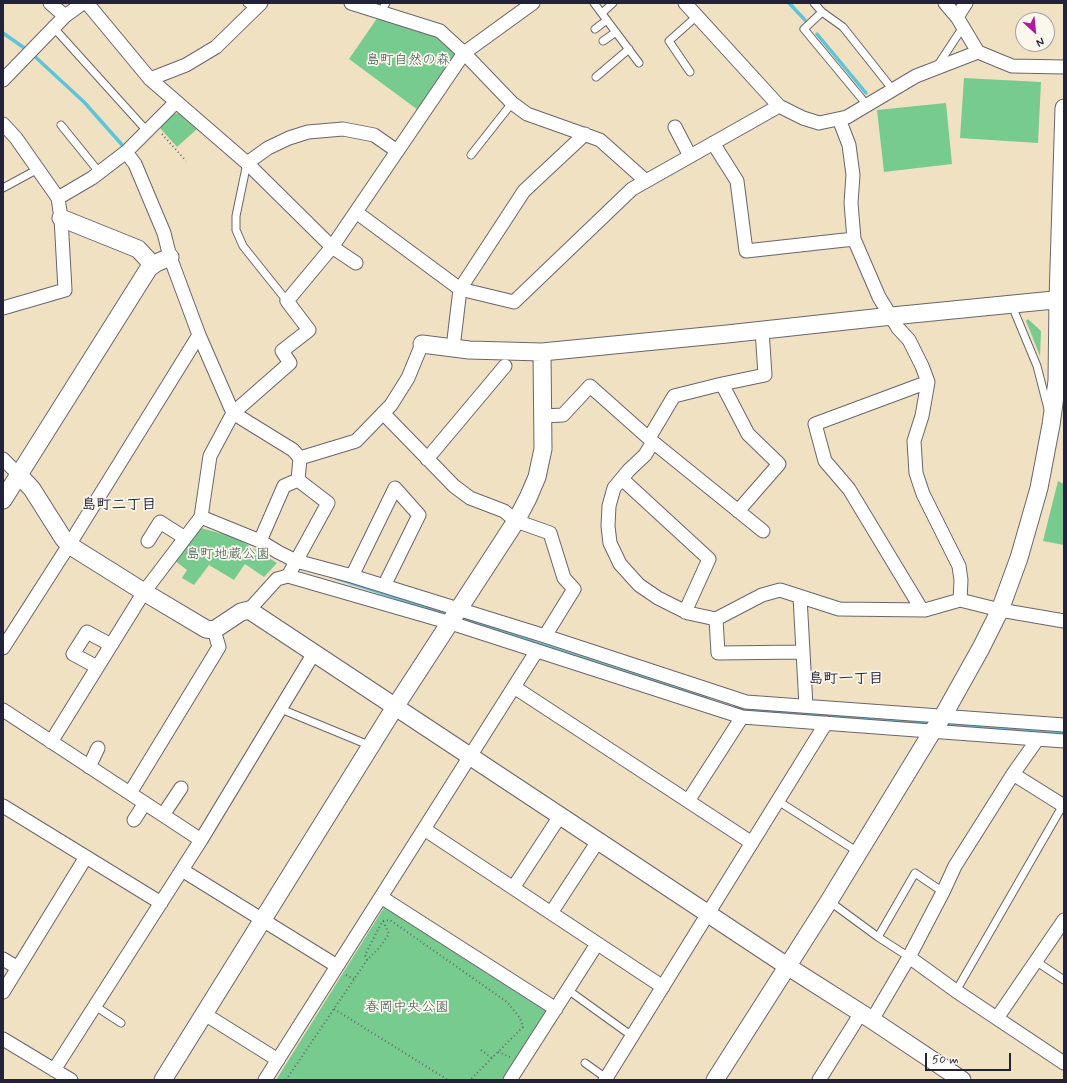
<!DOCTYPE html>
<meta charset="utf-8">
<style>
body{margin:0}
#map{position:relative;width:1067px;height:1083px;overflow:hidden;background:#f1e1c3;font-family:Mynerve,sans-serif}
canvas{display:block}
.frame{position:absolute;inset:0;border:4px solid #22223b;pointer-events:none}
.north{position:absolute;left:1015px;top:12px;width:40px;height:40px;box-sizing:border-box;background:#fbf7ec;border:1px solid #a4a2a5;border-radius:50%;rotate:153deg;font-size:11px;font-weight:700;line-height:16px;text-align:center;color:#22223b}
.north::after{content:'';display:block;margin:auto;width:14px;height:18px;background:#b5179e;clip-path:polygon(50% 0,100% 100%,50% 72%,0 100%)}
.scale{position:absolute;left:925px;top:1053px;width:86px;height:18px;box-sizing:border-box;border:2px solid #22223b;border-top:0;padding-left:5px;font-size:12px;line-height:14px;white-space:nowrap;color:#22223b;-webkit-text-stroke:3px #fbf7ec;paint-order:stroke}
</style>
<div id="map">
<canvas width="1067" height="1083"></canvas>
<div class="frame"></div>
<div class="north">N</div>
<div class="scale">50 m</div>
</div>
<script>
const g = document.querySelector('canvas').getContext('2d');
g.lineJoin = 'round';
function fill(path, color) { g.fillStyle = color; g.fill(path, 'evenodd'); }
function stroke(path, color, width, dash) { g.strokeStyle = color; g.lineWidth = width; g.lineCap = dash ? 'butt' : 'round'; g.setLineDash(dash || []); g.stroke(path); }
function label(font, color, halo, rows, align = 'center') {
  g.font = font + ' Mynerve,"Klee One",sans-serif'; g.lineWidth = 3.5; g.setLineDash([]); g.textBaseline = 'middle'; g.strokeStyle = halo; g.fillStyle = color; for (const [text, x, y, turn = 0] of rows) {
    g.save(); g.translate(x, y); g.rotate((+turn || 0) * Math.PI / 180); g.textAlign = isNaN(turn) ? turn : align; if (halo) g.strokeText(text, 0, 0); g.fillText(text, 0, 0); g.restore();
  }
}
const green = new Path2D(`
 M378 17 441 36 459 53 418 110 349 59Z
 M964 78 1041 82 1038 143 960 138Z
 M946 103 952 164 884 172 877 110Z
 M178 113 197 129 177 147 160 128 173 114Z
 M1028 319 1041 331 1040 356 1026 321Z
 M1058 481 1064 484V545L1043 541Z
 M201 528 237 538 277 563 264 577 245 564 234 580 209 565 194 585 182 578 187 570 174 560 195 531Z
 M385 906 547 1010 502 1080H276Z`);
const stream = new Path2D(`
 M789 3 805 20
 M3 33 30 52 84 102 124 147
 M817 34 866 93
 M336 578 450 615
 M460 618 707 699
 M735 708 932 724
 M943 725 1064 734`);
const path = new Path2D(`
 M162 134 186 161
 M383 921 390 920 507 1002 520 1018 523 1027 470 1080
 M367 960 365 955 382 922
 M346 975 354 979
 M334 1009 448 1080
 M481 1050 492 1058
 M498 1052 510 1057
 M286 1080 367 960 379 948 389 934 383 921`);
const service = new Path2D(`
 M247 3 255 9
 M594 3 639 63
 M814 3 822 12
 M381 12 386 3
 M602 13 613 3
 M54 28 147 131
 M595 29 607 20
 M603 41 616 32
 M938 65 963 27
 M690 72 669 41 697 16
 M596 77 629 49
 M867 105 804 29 822 12 843 27 893 90
 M61 125 99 172
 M471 155 512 103
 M247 163 236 216V230L243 246 287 301
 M3 188 38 169
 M1015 313 1037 366 1048 409
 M281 709 371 746
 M778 801 858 852
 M829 901 878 937 909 957
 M878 937 915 873 943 892
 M1037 962 1064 980
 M568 990 632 1036
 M956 991 1063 805
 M95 1006 121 1023
 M585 1063 606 1078`);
const minor = new Path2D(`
 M50 3 65 16
 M87 3 150 79 247 163 332 247 356 263
 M351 3 440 31 464 53 512 103 527 114 600 140 646 181
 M685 3 779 106 803 118 819 123 847 117 916 76 978 52 1012 66 1064 67
 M945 3 957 17 978 52
 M957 17 966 3
 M150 79 186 65 216 47 261 3
 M3 80 65 16 83 3
 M839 119 849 145 853 175 851 203 854 239 879 297 898 328 909 340 922 366 928 382 922 416 914 441 916 473 923 494 959 566 961 580 960 600
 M3 124 16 138 58 198 61 218 65 290 3 308
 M675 127 690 156
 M713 143 737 181 746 251 854 239
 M126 152 135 164 164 233 170 257 199 335 233 413 293 450 300 458 356 441 391 405 408 378 422 344
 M247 163 268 148 289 138 308 132 343 129 374 135 397 151
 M58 198 92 178 126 152 176 102
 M356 212 460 289 514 302 632 189 779 106
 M453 348 460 289 524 191 585 134
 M722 384 748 434 779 464 738 511
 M383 413 454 486 470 498 504 511 516 521 550 533 564 578 574 589 545 636
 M543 416 563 415 590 386 653 442 763 531
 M649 438 674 396 722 384 765 375 762 330
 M653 442 645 455 629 470 614 488 609 506 608 526 610 543 620 564 639 585 658 598 688 613 716 619 762 595 780 590 839 609 925 610 960 600 1000 610 1064 621
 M3 459 19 475
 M427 459 505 366
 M622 479 709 559 685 612
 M201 517 260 541 278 552 296 561 352 576 545 636 746 702 1064 725
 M148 541 160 522 185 538
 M260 541 284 486 298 480
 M288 576 451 623 742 717 1064 741
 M352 576 395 488 419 515 384 586
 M800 597 806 706
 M249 610 277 579 288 576 328 503 298 480 300 458
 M922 610 849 489 825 461 815 424 928 382
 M716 619 718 653 802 652
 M3 648 69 545 199 335
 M97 667 73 654 87 632 111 645
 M514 687 752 843
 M3 710 201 840
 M51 742 144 592 201 517 210 456 233 413 290 363 282 351 309 330 287 301 332 247 464 53 533 3
 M89 767 98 748
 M1013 774 1064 806
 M130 793 219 647 214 630
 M688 801 742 717
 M3 806 161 903
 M163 815 181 788
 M134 820 145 803
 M424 829 663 987
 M182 870 337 966
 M513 888 560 816
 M381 897 556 1009
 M551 913 598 841
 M909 957 956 991 1064 1063
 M3 959 18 968
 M3 992 86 857
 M203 1013 278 1060
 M997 1018 1064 920
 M872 1020 909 957 943 892 955 866 1013 774 1037 740
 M3 1039 71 1080
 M54 1070 201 840 314 653
 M265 1080 536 652
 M510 1080 597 944
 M605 1080 826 723
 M819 1080 861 1013`);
const tertiary = new Path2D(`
 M61 218 138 249 153 265
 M422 344 469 350 542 352 727 334 892 316 1064 299
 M19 475 32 489 63 538 69 545 144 592 206 629 214 630 241 612 249 610 787 966 872 1020 962 1080
 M3 500 149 268 156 263 170 257
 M163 1080 395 707 516 521 528 498 537 477 543 449 542 352
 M715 1080 829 901 932 732 943 716 981 648 1000 610 1019 558 1039 488 1051 425 1057 381 1058 299 1064 108`);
const parkNames = [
 ["島町自然の森",408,61],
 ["島町地蔵公園",228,555],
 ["春岡中央公園",407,1008]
];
const neighbourhoodNames = [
 ["島町二丁目",119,506],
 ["島町一丁目",846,680]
];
fill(green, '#77cb8e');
stroke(stream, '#5cc5d9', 3.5);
stroke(service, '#6a656b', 9);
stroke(minor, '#6a656b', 15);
stroke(tertiary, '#6a656b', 19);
stroke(path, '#6a656b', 2, [1, 3]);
stroke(service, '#fff', 7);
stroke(minor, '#fff', 13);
stroke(tertiary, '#fff', 17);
label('14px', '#405d58', '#fbf7ec', parkNames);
label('bold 15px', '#22223b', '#fbf7ec', neighbourhoodNames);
</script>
